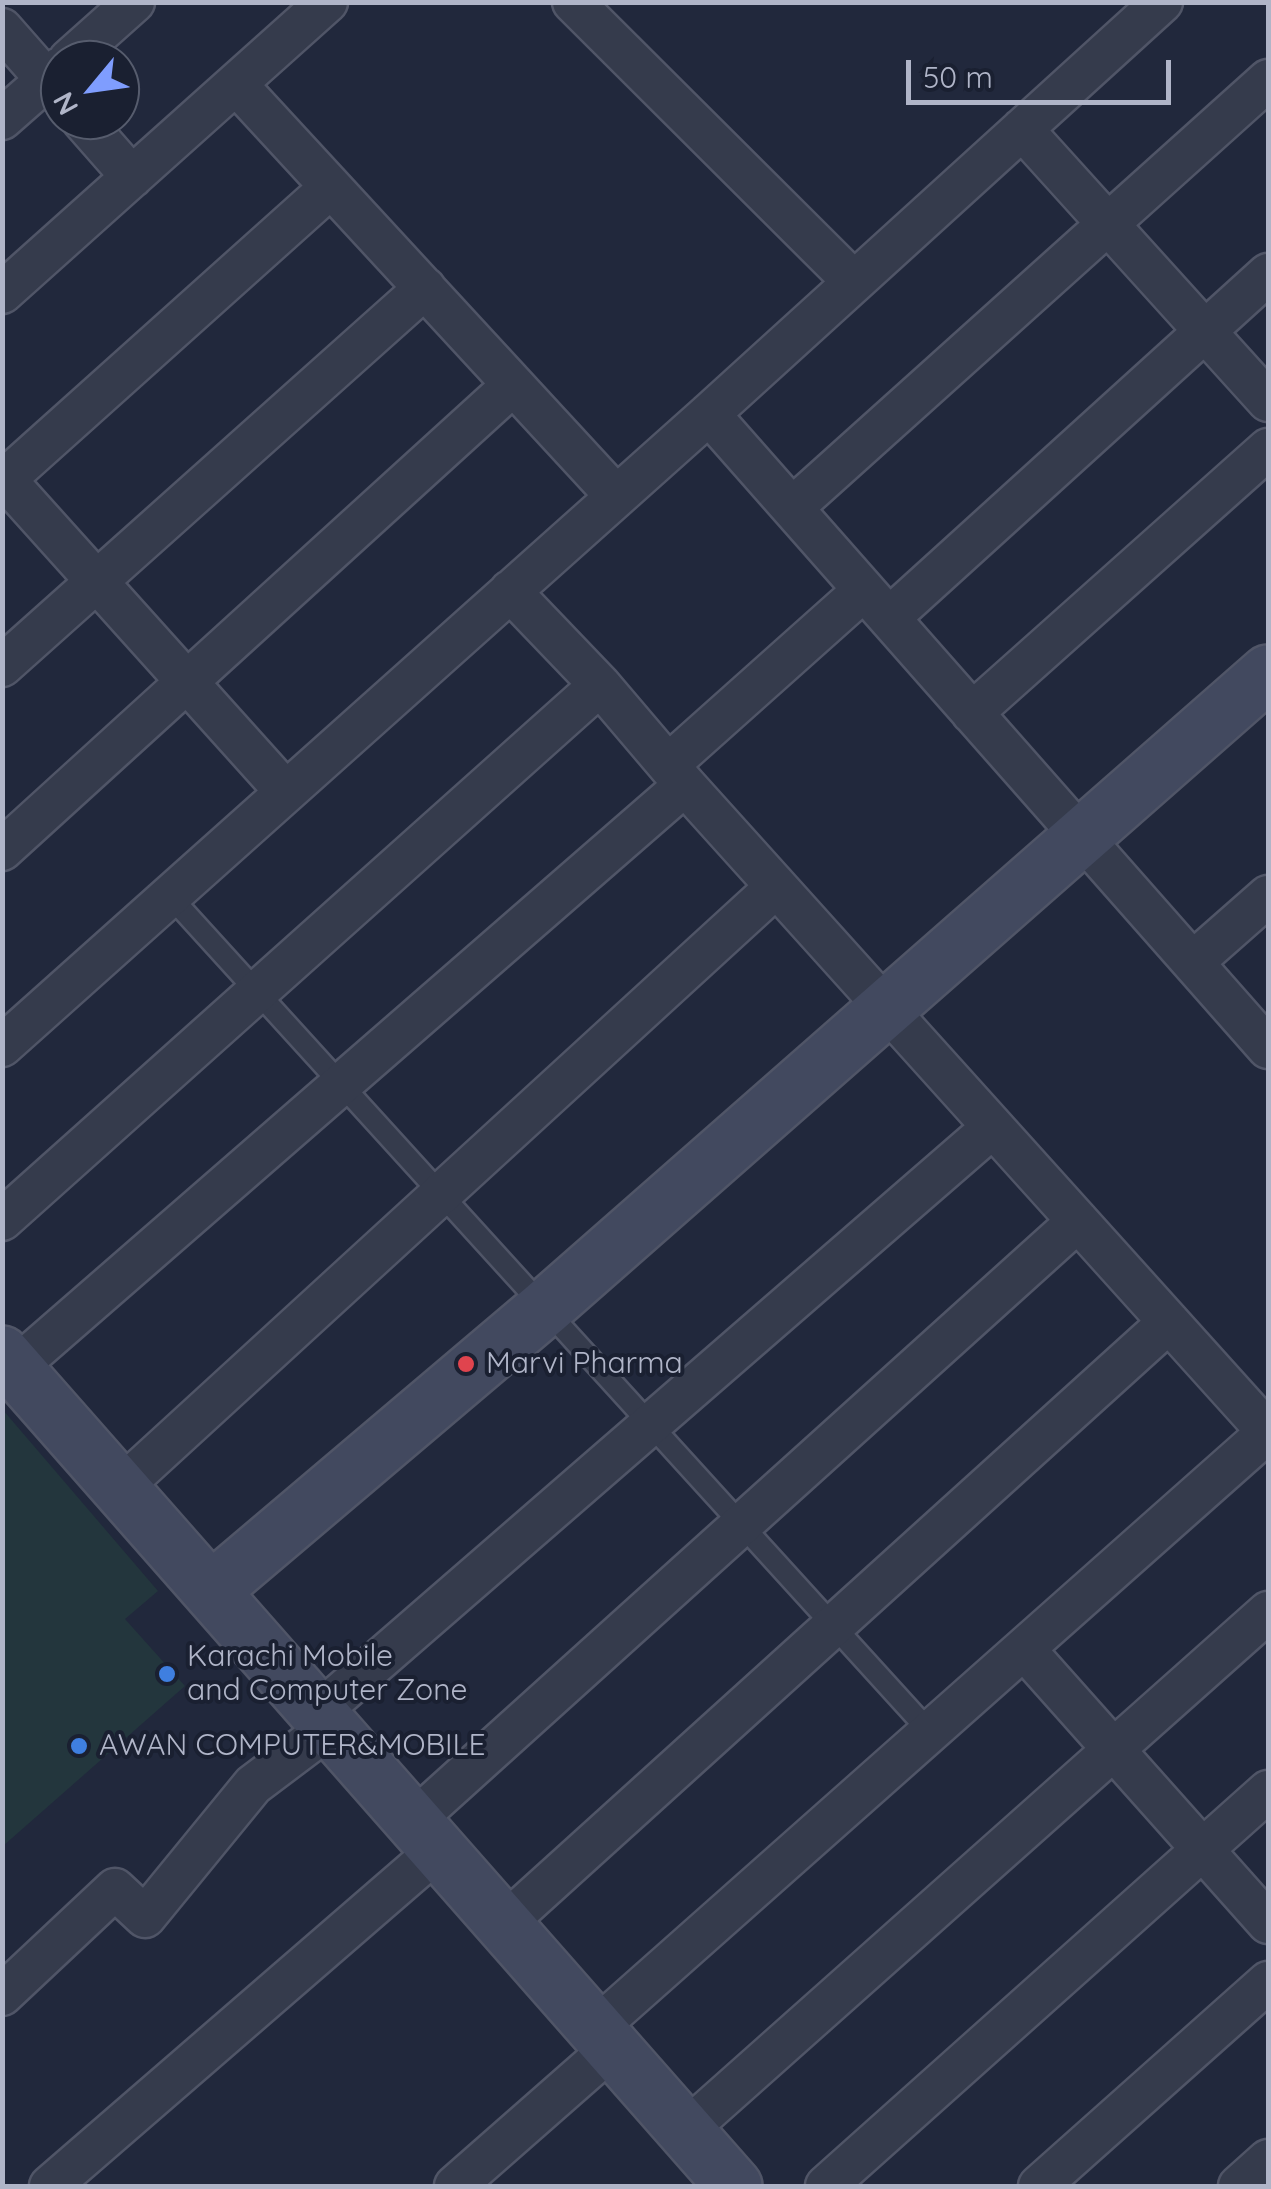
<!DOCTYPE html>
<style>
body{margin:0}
#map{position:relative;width:1271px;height:2189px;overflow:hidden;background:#21283c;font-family:Quicksand,sans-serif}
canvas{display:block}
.frame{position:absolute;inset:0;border:5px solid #b0b5c8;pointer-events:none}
.north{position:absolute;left:40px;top:40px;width:100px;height:100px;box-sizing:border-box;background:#1a2031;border:2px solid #565c6d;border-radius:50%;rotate:241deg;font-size:28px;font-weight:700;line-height:40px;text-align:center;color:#b0b5c8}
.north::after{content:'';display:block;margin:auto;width:35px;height:45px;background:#7f9dfe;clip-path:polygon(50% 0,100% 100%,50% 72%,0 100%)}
.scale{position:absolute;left:906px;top:60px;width:265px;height:45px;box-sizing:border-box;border:5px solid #b0b5c8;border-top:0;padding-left:12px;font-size:30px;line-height:35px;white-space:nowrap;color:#b0b5c8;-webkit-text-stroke:8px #1a2031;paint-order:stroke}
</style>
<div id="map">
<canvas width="1271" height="2189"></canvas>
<div class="frame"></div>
<div class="north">N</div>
<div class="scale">50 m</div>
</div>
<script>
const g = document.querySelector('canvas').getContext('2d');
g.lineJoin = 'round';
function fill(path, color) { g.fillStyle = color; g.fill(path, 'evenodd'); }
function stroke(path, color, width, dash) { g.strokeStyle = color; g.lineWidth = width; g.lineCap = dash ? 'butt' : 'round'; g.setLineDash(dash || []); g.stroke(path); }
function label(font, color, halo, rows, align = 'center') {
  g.font = font + ' Quicksand,sans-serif'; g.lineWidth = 8; g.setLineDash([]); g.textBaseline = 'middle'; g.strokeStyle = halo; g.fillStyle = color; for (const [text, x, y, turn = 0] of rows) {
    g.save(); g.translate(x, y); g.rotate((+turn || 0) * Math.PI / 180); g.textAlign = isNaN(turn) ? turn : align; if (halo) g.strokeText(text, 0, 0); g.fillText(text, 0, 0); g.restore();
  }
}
const green = new Path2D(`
 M3 1410 158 1591 125 1619 185 1686 3 1846Z`);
const lane = new Path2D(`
 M170 896 930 1732`);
const street = new Path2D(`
 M573 2 854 282
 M2 29 60 95
 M69 60 134 2
 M236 84 616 496
 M2 119 60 68
 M82 120 132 177
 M1022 129 1268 401
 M2 293 327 2
 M709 414 1268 1048
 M2 476 286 792
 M2 482 331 187
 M792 508 1268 80
 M510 591 600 685 685 785 1268 1432 595 2029
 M889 618 1268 274
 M2 666 425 288
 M972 713 1268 449
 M668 765 864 590
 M2 850 513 385
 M1193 962 1268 896
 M2 1046 709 414 1162 2
 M2 1220 600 685
 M15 1368 685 785
 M120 1488 776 887
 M1024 1649 1268 1923
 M318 1713 993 1127
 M413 1821 1078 1221
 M504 1924 1169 1322
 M2 1995 115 1889 145 1917 253 1785 330 1727
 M685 2131 1268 1612
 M50 2186 438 1850
 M455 2186 612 2048
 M826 2186 1268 1791
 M1039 2186 1268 1982
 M1239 2186 1268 2160`);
const secondary = new Path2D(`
 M2 1354 734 2186
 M211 1591 545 1308 1268 673`);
const markers = [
 [466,1364,10,"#e0444e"],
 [167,1674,10,"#3f7fe0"],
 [79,1746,10,"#3f7fe0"]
];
const poiNames = [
 ["Marvi Pharma",486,1364],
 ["Karachi Mobile",187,1657],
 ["and Computer Zone",187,1691],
 ["AWAN COMPUTER&MOBILE",99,1746]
];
fill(green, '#23363d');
stroke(lane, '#505567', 25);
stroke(street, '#505567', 45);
stroke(secondary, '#505567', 60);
stroke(lane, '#353b4c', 20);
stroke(street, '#353b4c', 40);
stroke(secondary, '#42495f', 55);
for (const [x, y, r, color] of markers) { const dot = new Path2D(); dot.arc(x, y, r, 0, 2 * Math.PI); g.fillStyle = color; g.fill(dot); stroke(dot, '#1a2031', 4); }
label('30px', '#b0b5c8', '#1a2031', poiNames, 'left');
</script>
